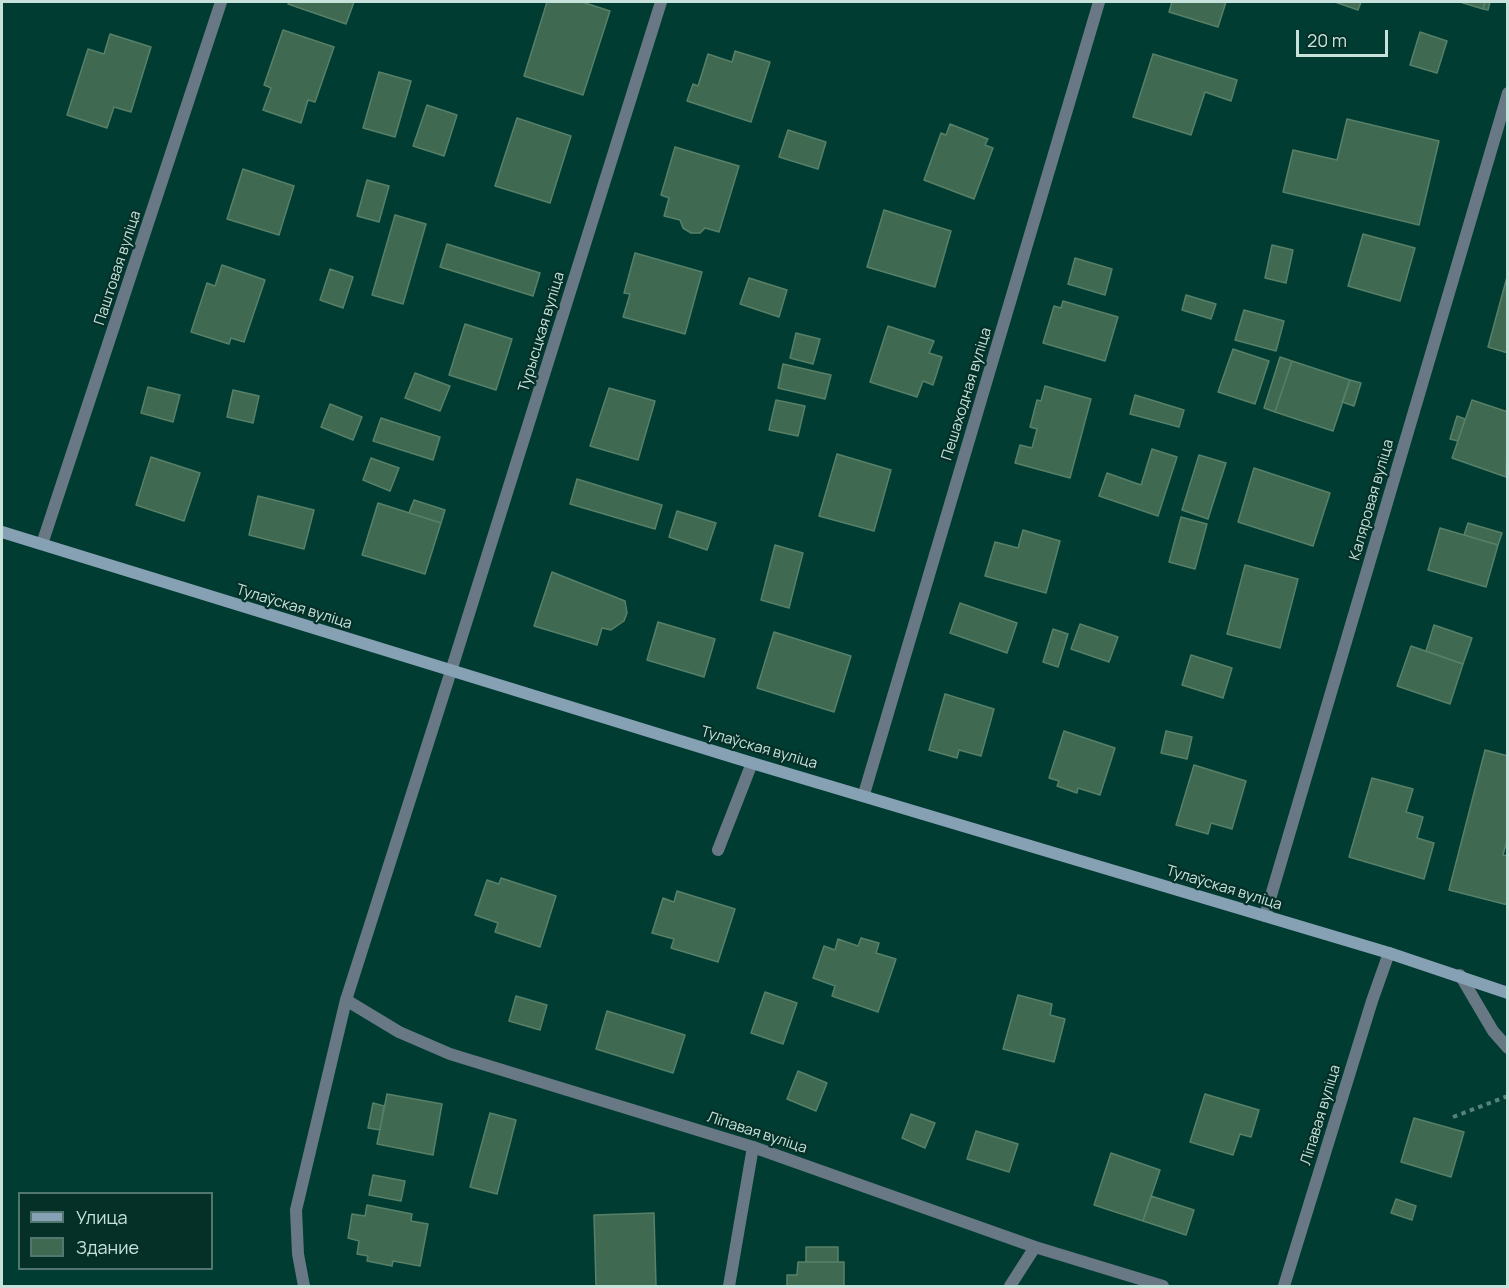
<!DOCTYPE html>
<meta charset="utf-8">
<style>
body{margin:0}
#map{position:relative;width:1509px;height:1288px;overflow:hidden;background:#003c32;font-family:Manrope,sans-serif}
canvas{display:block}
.frame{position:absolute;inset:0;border:3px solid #c7e2db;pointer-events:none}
.legend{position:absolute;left:18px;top:1192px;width:195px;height:78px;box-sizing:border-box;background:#043028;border:2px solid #527770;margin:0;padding:8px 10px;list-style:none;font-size:18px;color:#c7e2db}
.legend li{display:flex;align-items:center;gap:12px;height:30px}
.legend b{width:30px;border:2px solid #527770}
.scale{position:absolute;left:1296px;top:30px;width:92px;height:27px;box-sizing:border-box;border:3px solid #c7e2db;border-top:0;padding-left:8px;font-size:18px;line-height:21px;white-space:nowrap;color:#c7e2db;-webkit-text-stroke:4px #043028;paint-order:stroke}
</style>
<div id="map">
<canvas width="1509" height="1288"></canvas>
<div class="frame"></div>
<ul class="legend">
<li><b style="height:8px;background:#86a1b3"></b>Улица</li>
<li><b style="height:16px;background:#406952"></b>Здание</li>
</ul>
<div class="scale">20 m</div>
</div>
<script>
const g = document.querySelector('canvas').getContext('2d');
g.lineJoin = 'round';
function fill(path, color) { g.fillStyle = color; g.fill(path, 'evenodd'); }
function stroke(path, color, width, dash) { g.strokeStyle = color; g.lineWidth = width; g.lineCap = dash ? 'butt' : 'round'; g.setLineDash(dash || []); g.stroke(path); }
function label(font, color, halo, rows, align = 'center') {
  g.font = font + ' Manrope,sans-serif'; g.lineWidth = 4.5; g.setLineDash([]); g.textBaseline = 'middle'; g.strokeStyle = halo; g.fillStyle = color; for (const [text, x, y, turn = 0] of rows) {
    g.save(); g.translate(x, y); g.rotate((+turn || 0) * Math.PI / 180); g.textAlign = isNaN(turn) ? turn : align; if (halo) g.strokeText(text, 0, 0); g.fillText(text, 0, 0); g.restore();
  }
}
const building = new Path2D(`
 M289 2H354L346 24 288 4Z
 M547 2H582L610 11 583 95 524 76Z
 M1172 2H1226L1218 27 1169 12Z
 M1335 2H1361L1358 10Z
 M1460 2H1485L1483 9Z
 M1485 2H1490L1488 10 1483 9Z
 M283 30 334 47 315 102 308 100 301 123 263 110 271 88 264 85Z
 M1420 32 1447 41 1437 73 1410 65Z
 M110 34 151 47 131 112 114 107 107 128 67 115 88 49 104 54Z
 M735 51 770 62 751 122 687 101 693 84 698 86 708 54 732 62Z
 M1153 54 1237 80 1231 101 1205 92 1191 135 1133 117Z
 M379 72 411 81 395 137 363 128Z
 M427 105 457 115 444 156 413 146Z
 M517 118 571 136 550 203 495 186Z
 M1347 119 1439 141 1419 225 1283 192 1293 150 1337 160Z
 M950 124 988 139 985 145 993 148 974 199 924 180 941 133 946 135Z
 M788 130 826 142 818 169 779 157Z
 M675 147 739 166 719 232 705 228 700 233H691L683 228 680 220 664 216 669 198 661 195Z
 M243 169 294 186 279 235 227 219Z
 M367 180 389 186 379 222 357 216Z
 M884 210 951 231 935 287 867 267Z
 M395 215 426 224 403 304 372 295Z
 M1363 234 1415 248 1400 301 1348 286Z
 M447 244 540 273 533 296 440 267Z
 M1272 245 1293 250 1286 283 1265 278Z
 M635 253 702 272 685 334 623 317 630 294 624 293Z
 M1075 258 1112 269 1105 295 1068 284Z
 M222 265 265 280 244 342 231 338 229 344 191 332 207 283 215 286Z
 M330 269 353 277 343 308 320 300Z
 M1507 277H1508V353L1488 347Z
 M749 278 787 290 779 317 740 304Z
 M1186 295 1216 304 1211 319 1182 310Z
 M1063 301 1118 317 1105 361 1043 343 1054 306 1061 308Z
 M1244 310 1284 321 1276 351 1235 340Z
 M465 324 512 339 496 390 449 375Z
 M888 326 934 341 929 353 942 357 933 385 923 381 917 397 870 382Z
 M796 333 820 339 813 364 790 358Z
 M1233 349 1269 361 1255 404 1218 392Z
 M1280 357 1292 361 1275 412 1264 408Z
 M1292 361 1350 380 1333 431 1275 412Z
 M783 364 831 375 825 399 778 388Z
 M415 373 450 386 440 411 405 398Z
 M1350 380 1361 383 1354 406 1342 402Z
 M1045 386 1091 399 1070 478 1015 463 1020 445 1032 448 1037 429 1030 427 1037 400 1041 401Z
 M148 387 180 395 173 422 141 413Z
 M609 388 655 401 638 460 590 446Z
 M233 390 259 396 253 423 227 417Z
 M1135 395 1184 410 1179 427 1130 414Z
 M776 400 805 406 798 436 769 430Z
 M1472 400 1508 412 1506 477 1452 458Z
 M330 404 362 417 353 440 321 427Z
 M1457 416 1465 419 1458 441 1450 439Z
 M381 418 440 437 433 460 373 441Z
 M1152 449 1177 457 1158 516 1099 496 1107 473 1141 485Z
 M837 454 891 470 874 531 819 516Z
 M1199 455 1226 463 1208 519 1182 510Z
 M151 457 200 473 184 521 136 505Z
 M371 458 399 468 390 491 363 480Z
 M1254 468 1330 493 1313 546 1238 522Z
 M577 479 662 505 655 529 570 504Z
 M258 496 314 510 304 549 249 535Z
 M414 500 445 510 441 523 409 513Z
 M378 503 441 523 425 574 362 555Z
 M677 511 716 523 707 550 669 537Z
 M1181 517 1207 524 1195 569 1169 562Z
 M1468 523 1502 533 1498 545 1464 535Z
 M1440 528 1498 545 1486 587 1428 570Z
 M1023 530 1060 541 1046 593 985 576 995 542 1018 548Z
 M775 545 803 553 789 608 761 600Z
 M1245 565 1298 579 1280 648 1227 634Z
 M552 572 625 601 627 613 624 621 611 630 602 628 597 645 534 626Z
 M960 603 1017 623 1007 653 950 633Z
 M658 622 715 639 704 677 647 660Z
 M1080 624 1118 637 1109 662 1071 649Z
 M1434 625 1472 638 1463 664 1426 651Z
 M1053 629 1068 634 1058 667 1043 662Z
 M774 632 851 656 834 712 757 688Z
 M1411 646 1463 664 1450 704 1397 686Z
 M1191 655 1232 668 1223 698 1182 685Z
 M945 694 994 709 981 756 959 750 957 758 929 750Z
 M1064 731 1115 748 1100 795 1078 788 1077 793 1057 786 1059 781 1049 778Z
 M1166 731 1192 737 1187 759 1161 753Z
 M1485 750 1508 756V836L1503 855 1508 856V905L1449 890Z
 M1194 765 1246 781 1232 829 1211 823 1208 834 1176 825Z
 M1372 778 1413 789 1406 812 1423 817 1417 838 1434 843 1424 879 1349 857Z
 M501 878 556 896 540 947 495 932 498 923 475 915 487 880 499 884Z
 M677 891 735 909 718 962 671 948 674 939 652 933 663 898 674 902Z
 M861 938 879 943 876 953 896 959 878 1012 832 996 835 986 813 978 824 946 835 950 838 939 858 946Z
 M765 992 797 1003 783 1044 751 1033Z
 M1018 995 1052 1004 1050 1015 1065 1019 1054 1062 1003 1049Z
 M516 996 547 1005 540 1030 509 1021Z
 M607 1011 685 1035 673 1073 596 1049Z
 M798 1071 827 1083 816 1111 787 1099Z
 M387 1094 442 1104 433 1155 377 1144Z
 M1205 1094 1259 1110 1251 1137 1240 1134 1233 1155 1190 1142Z
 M373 1103 384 1106 380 1130 368 1128Z
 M490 1113 516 1120 497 1194 470 1187Z
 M911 1114 935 1123 925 1148 902 1138Z
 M1414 1118 1464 1132 1451 1177 1401 1162Z
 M976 1131 1018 1144 1009 1172 967 1159Z
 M1111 1153 1160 1170 1143 1221 1094 1205Z
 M373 1175 405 1181 401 1201 369 1195Z
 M1151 1196 1194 1210 1186 1235 1143 1221Z
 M1396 1199 1416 1206 1412 1220 1391 1213Z
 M367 1205 412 1214 411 1221 428 1224 420 1266 393 1261 392 1266 367 1261 368 1256 357 1254 359 1241 348 1238 352 1214 365 1216Z
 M654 1213 656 1286H596L594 1215Z
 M806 1247H838V1262H806Z
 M798 1262H844V1286H787V1275H797Z`);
const path = new Path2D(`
 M1453 1117 1508 1096`);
const lane = new Path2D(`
 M718 850 752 763
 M1460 975 1493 1031 1508 1048
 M304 1286 298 1254 296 1210 346 1000 451 671
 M729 1286 753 1147
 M1010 1286 1035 1247`);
const street = new Path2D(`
 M42 544 221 2
 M451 671 661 2
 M864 794 1099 2
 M1265 916 1508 93
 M346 1000 399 1032 450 1054 753 1147 1035 1247 1163 1286
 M1284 1286 1372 1001 1389 953`);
const secondary = new Path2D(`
 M2 532 752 763 1389 953 1508 993`);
const streetNames = [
 ["Паштовая вуліца",118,268,-72],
 ["Турысцкая вуліца",542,332,-73],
 ["Пешаходная вуліца",967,394,-73],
 ["Каляровая вуліца",1372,500,-74],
 ["Тулаўская вуліца",294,607,17],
 ["Тулаўская вуліца",759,748,16],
 ["Тулаўская вуліца",1224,888,17],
 ["Ліпавая вуліца",1321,1115,-73],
 ["Ліпавая вуліца",757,1133,18]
];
fill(building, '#406952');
stroke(building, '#578068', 1.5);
stroke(path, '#55837a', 4, [4.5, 4.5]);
stroke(lane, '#687985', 12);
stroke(street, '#687985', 12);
stroke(secondary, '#86a1b3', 12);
label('15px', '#c7e2db', '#043028', streetNames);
</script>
